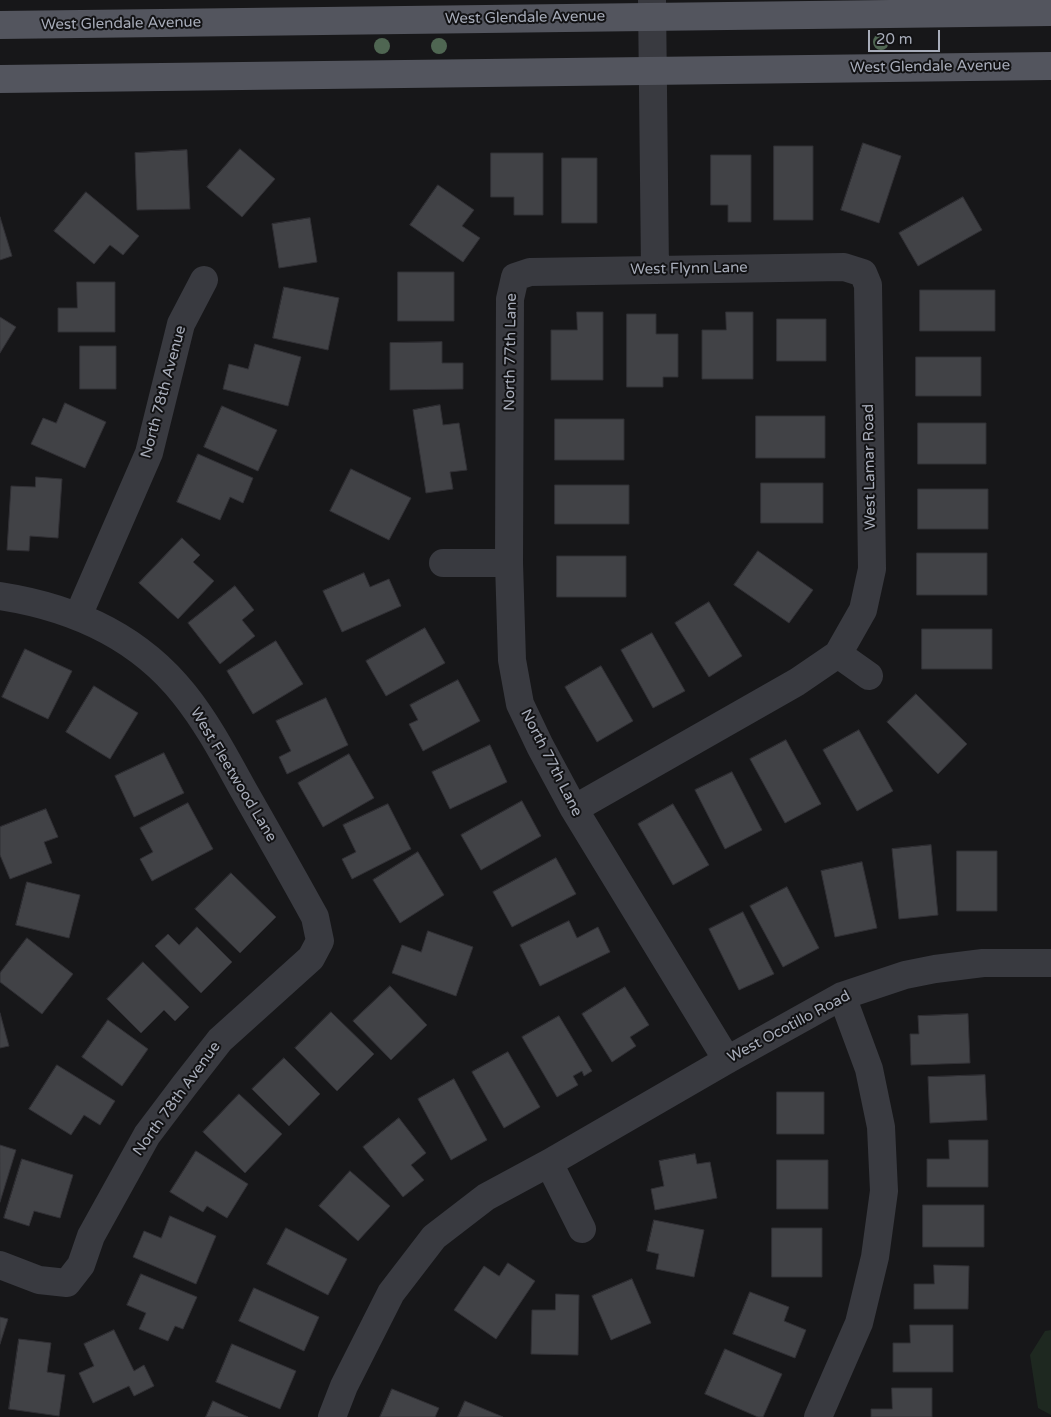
<!DOCTYPE html>
<style>
body{margin:0}
#map{position:relative;width:1051px;height:1417px;overflow:hidden;background:#171719;font-family:"Varela Round",sans-serif}
canvas{display:block}
.scale{position:absolute;left:868px;top:30px;width:72px;height:22px;box-sizing:border-box;border:2px solid #a8adba;border-top:0;padding-left:6px;font-size:15px;line-height:18px;white-space:nowrap;color:#a8adba;-webkit-text-stroke:4px #121214;paint-order:stroke}
</style>
<div id="map">
<canvas width="1051" height="1417"></canvas>
<div class="scale">20 m</div>
</div>
<script>
const g = document.querySelector('canvas').getContext('2d');
g.lineJoin = 'round';
function fill(path, color) { g.fillStyle = color; g.fill(path, 'evenodd'); }
function stroke(path, color, width, dash) { g.strokeStyle = color; g.lineWidth = width; g.lineCap = dash ? 'butt' : 'round'; g.setLineDash(dash || []); g.stroke(path); }
function label(font, color, halo, rows, align = 'center') {
  g.font = font + ' "Varela Round",sans-serif'; g.lineWidth = 4; g.setLineDash([]); g.textBaseline = 'middle'; g.strokeStyle = halo; g.fillStyle = color; for (const [text, x, y, turn = 0] of rows) {
    g.save(); g.translate(x, y); g.rotate((+turn || 0) * Math.PI / 180); g.textAlign = isNaN(turn) ? turn : align; if (halo) g.strokeText(text, 0, 0); g.fillText(text, 0, 0); g.restore();
  }
}
const green = new Path2D(`
 M1051 1330V1415L1038 1408 1030 1355 1045 1331Z`);
const building = new Path2D(`
 M863 143 901 156 879 223 841 210Z
 M774 146H813V220H774Z
 M240 149 275 179 242 217 207 187Z
 M187 150 190 209 137 210 135 153Z
 M491 153H543V215H514V197H491Z
 M711 155H751V222H728V205H711Z
 M562 158H597V223H562Z
 M438 185 474 210 462 226 480 238 463 262 410 225Z
 M86 192 139 236 123 255 110 245 94 264 54 231Z
 M963 197 982 230 918 266 899 233Z
 M0 217 12 256 0 260Z
 M310 218 317 262 279 268 272 224Z
 M398 272H454V321H398Z
 M77 282H115V332H58V308H77Z
 M284 287 339 298 328 350 273 338Z
 M920 290H995V331H920Z
 M577 312H603V380H551V330H577Z
 M726 312H753V379H702V330H726Z
 M627 314H656V334H678V377H663V387H627Z
 M0 317 16 327 0 353Z
 M777 319H826V361H777Z
 M442 342V363H463V389L390 390V343Z
 M255 344 301 357 288 406 223 389 229 364 248 369Z
 M80 346H116V389H80Z
 M916 357H981V396H916Z
 M65 403 106 422 85 468 31 444 43 418 56 423Z
 M440 405 443 425 459 423 467 470 450 472 453 489 426 493 413 410Z
 M222 406 277 430 258 471 204 447Z
 M756 416H825V458H756Z
 M555 419H624V460H555Z
 M918 423H986V464H918Z
 M198 454 253 478 243 503 230 497 220 520 177 502Z
 M351 469 411 498 389 540 330 511Z
 M36 477 62 479 58 538 30 536 29 551 7 550 11 486 35 487Z
 M761 483H823V523H761Z
 M555 485H629V524H555Z
 M918 489H988V529H918Z
 M182 538 200 555 193 562 214 581 178 619 139 583Z
 M758 551 813 590 789 623 734 585Z
 M917 553H987V595H917Z
 M557 556H626V597H557Z
 M364 573 370 587 389 579 401 606 342 632 323 591Z
 M235 586 254 610 242 620 255 636 220 664 188 623Z
 M709 602 742 656 709 677 675 623Z
 M425 628 445 663 386 696 366 661Z
 M922 629H992V669H922Z
 M652 633 685 691 653 708 621 650Z
 M276 641 303 684 253 714 227 671Z
 M25 649 72 671 48 719 2 697Z
 M601 666 633 721 597 742 565 687Z
 M458 680 480 721 423 751 409 724 418 720 410 705Z
 M94 686 138 713 110 759 66 732Z
 M916 694 967 744 938 774 887 722Z
 M326 698 348 745 287 774 279 757 291 751 276 721Z
 M859 730 893 791 857 811 823 750Z
 M786 740 821 804 785 823 750 759Z
 M490 745 507 782 450 809 432 772Z
 M164 753 184 793 134 817 115 776Z
 M349 754 374 798 323 827 298 783Z
 M732 772 762 830 725 849 695 790Z
 M522 801 541 836 481 870 461 835Z
 M188 803 213 849 152 881 140 859 153 852 140 828Z
 M388 804 411 849 352 879 342 859 356 852 343 825Z
 M673 804 709 865 673 885 638 824Z
 M46 809 58 837 44 842 52 863 10 879 0 855V827Z
 M931 845 938 915 899 919 892 849Z
 M957 851H997V911H957Z
 M418 852 444 895 400 923 373 880Z
 M556 858 576 894 512 927 493 892Z
 M862 862 877 928 835 937 821 871Z
 M231 873 276 917 240 953 195 909Z
 M27 882 80 895 69 938 16 925Z
 M787 887 819 948 783 967 750 906Z
 M743 912 774 974 739 990 709 929Z
 M569 921 577 938 598 927 610 952 540 986 520 945Z
 M197 927 232 962 201 993 155 946 168 934 179 945Z
 M428 931 473 947 456 996 392 973 402 945 421 952Z
 M27 938 73 974 42 1014 0 982V973Z
 M143 962 189 1007 175 1021 164 1010 141 1033 107 999Z
 M390 986 427 1025 391 1060 353 1021Z
 M625 987 649 1025 630 1037 636 1046 612 1062 582 1014Z
 M331 1012 374 1054 337 1091 295 1048Z
 M0 1013 9 1046 0 1048Z
 M968 1014 970 1063 911 1065 910 1034H919L918 1016Z
 M559 1016 592 1071 584 1076 582 1071 573 1076 578 1085 557 1097 522 1037Z
 M108 1020 148 1049 122 1086 82 1057Z
 M508 1052 540 1107 504 1128 472 1072Z
 M284 1058 320 1094 289 1126 252 1089Z
 M57 1065 115 1101 100 1125 84 1115 71 1135 29 1109Z
 M985 1075 987 1120 930 1123 928 1077Z
 M454 1079 487 1140 451 1160 418 1099Z
 M777 1092H824V1134H777Z
 M239 1094 282 1134 245 1173 203 1132Z
 M399 1118 426 1153 411 1165 424 1180 403 1197 363 1147Z
 M949 1140H988V1187H927V1159H949Z
 M0 1145 16 1150 0 1202Z
 M196 1151 248 1184 227 1218 207 1206 203 1212 170 1192Z
 M695 1154 697 1164 710 1162 717 1198 655 1210 651 1189 664 1186 659 1161Z
 M22 1159 73 1175 60 1218 34 1211 29 1226 4 1218Z
 M777 1160H828V1209H777Z
 M350 1171 390 1206 358 1241 319 1206Z
 M923 1205H984V1247H923Z
 M170 1216 216 1236 196 1284 133 1257 144 1231 161 1238Z
 M654 1220 704 1230 694 1277 656 1269 659 1254 647 1251Z
 M286 1228 347 1259 328 1295 267 1264Z
 M772 1228H822V1277H772Z
 M508 1263 535 1281 496 1339 454 1310 484 1266 499 1276Z
 M934 1265 969 1266 968 1309H914V1284H934Z
 M141 1274 197 1297 183 1329 175 1326 168 1341 139 1329 146 1313 127 1305Z
 M632 1279 651 1323 611 1340 592 1296Z
 M254 1288 319 1317 304 1351 239 1321Z
 M750 1292 789 1307 784 1321 806 1330 795 1358 733 1334Z
 M556 1294 579 1295 578 1355 531 1354 532 1310H555Z
 M0 1317 8 1319 0 1344Z
 M910 1325H953V1372H893V1343H910Z
 M114 1330 134 1371 144 1365 154 1386 134 1396 129 1386 93 1403 79 1373 94 1366 84 1344Z
 M19 1339 51 1343 47 1372 65 1375 59 1416 9 1409Z
 M232 1344 296 1371 280 1409 216 1382Z
 M725 1349 782 1374 763 1417H758L705 1394Z
 M892 1388H932V1417H871V1409H892Z
 M392 1389 439 1408 435 1417H380Z
 M213 1401 248 1417H206Z
 M465 1401 503 1417H458Z`);
const minor = new Path2D(`
 M652 0 655 270
 M443 563H509
 M0 596C71 607 138 636 184 694 208 724 225 757 244 791 268 833 292 875 315 917L320 941 311 958 220 1040 184 1086 147 1135 91 1236 81 1265 67 1283 39 1280 0 1265
 M78 616 149 453 181 324 204 280
 M838 654 869 676
 M574 809 797 682 838 654 863 610 872 569 868 285 863 273 844 267 530 272 515 277 510 299 509 563 512 660 520 704 540 746 574 809 727 1060
 M549 1163 582 1229
 M332 1417 344 1386 391 1293 434 1237 486 1197 549 1163 727 1060 842 996 905 975 935 969 983 963H1051
 M818 1417 859 1323 875 1257 884 1191 881 1127 869 1069 842 996`);
const major = new Path2D(`
 M0 25 1051 12
 M0 79 1051 66`);
const trees = [
 [881,42],
 [382,46],
 [439,46]
];
const streetNames = [
 ["West Glendale Avenue",525,18,-1],
 ["West Glendale Avenue",121,24,-1],
 ["West Glendale Avenue",930,67,-1],
 ["West Flynn Lane",689,269,-1],
 ["North 77th Lane",511,352,-89],
 ["North 78th Avenue",164,392,-75],
 ["West Lamar Road",870,467,-91],
 ["North 77th Lane",551,763,63],
 ["West Fleetwood Lane",233,775,59],
 ["West Ocotillo Road",789,1027,-28],
 ["North 78th Avenue",177,1099,-54]
];
fill(green, '#1e2820');
fill(building, '#414246');
stroke(building, '#313035', 1);
stroke(minor, '#393a40', 28);
stroke(major, '#53555e', 28);
g.fillStyle = '#4f6652';
for (const [x, y] of trees) { g.beginPath(); g.arc(x, y, 8, 0, 2 * Math.PI); g.fill(); }
label('15px', '#a8adba', '#121214', streetNames);
</script>
